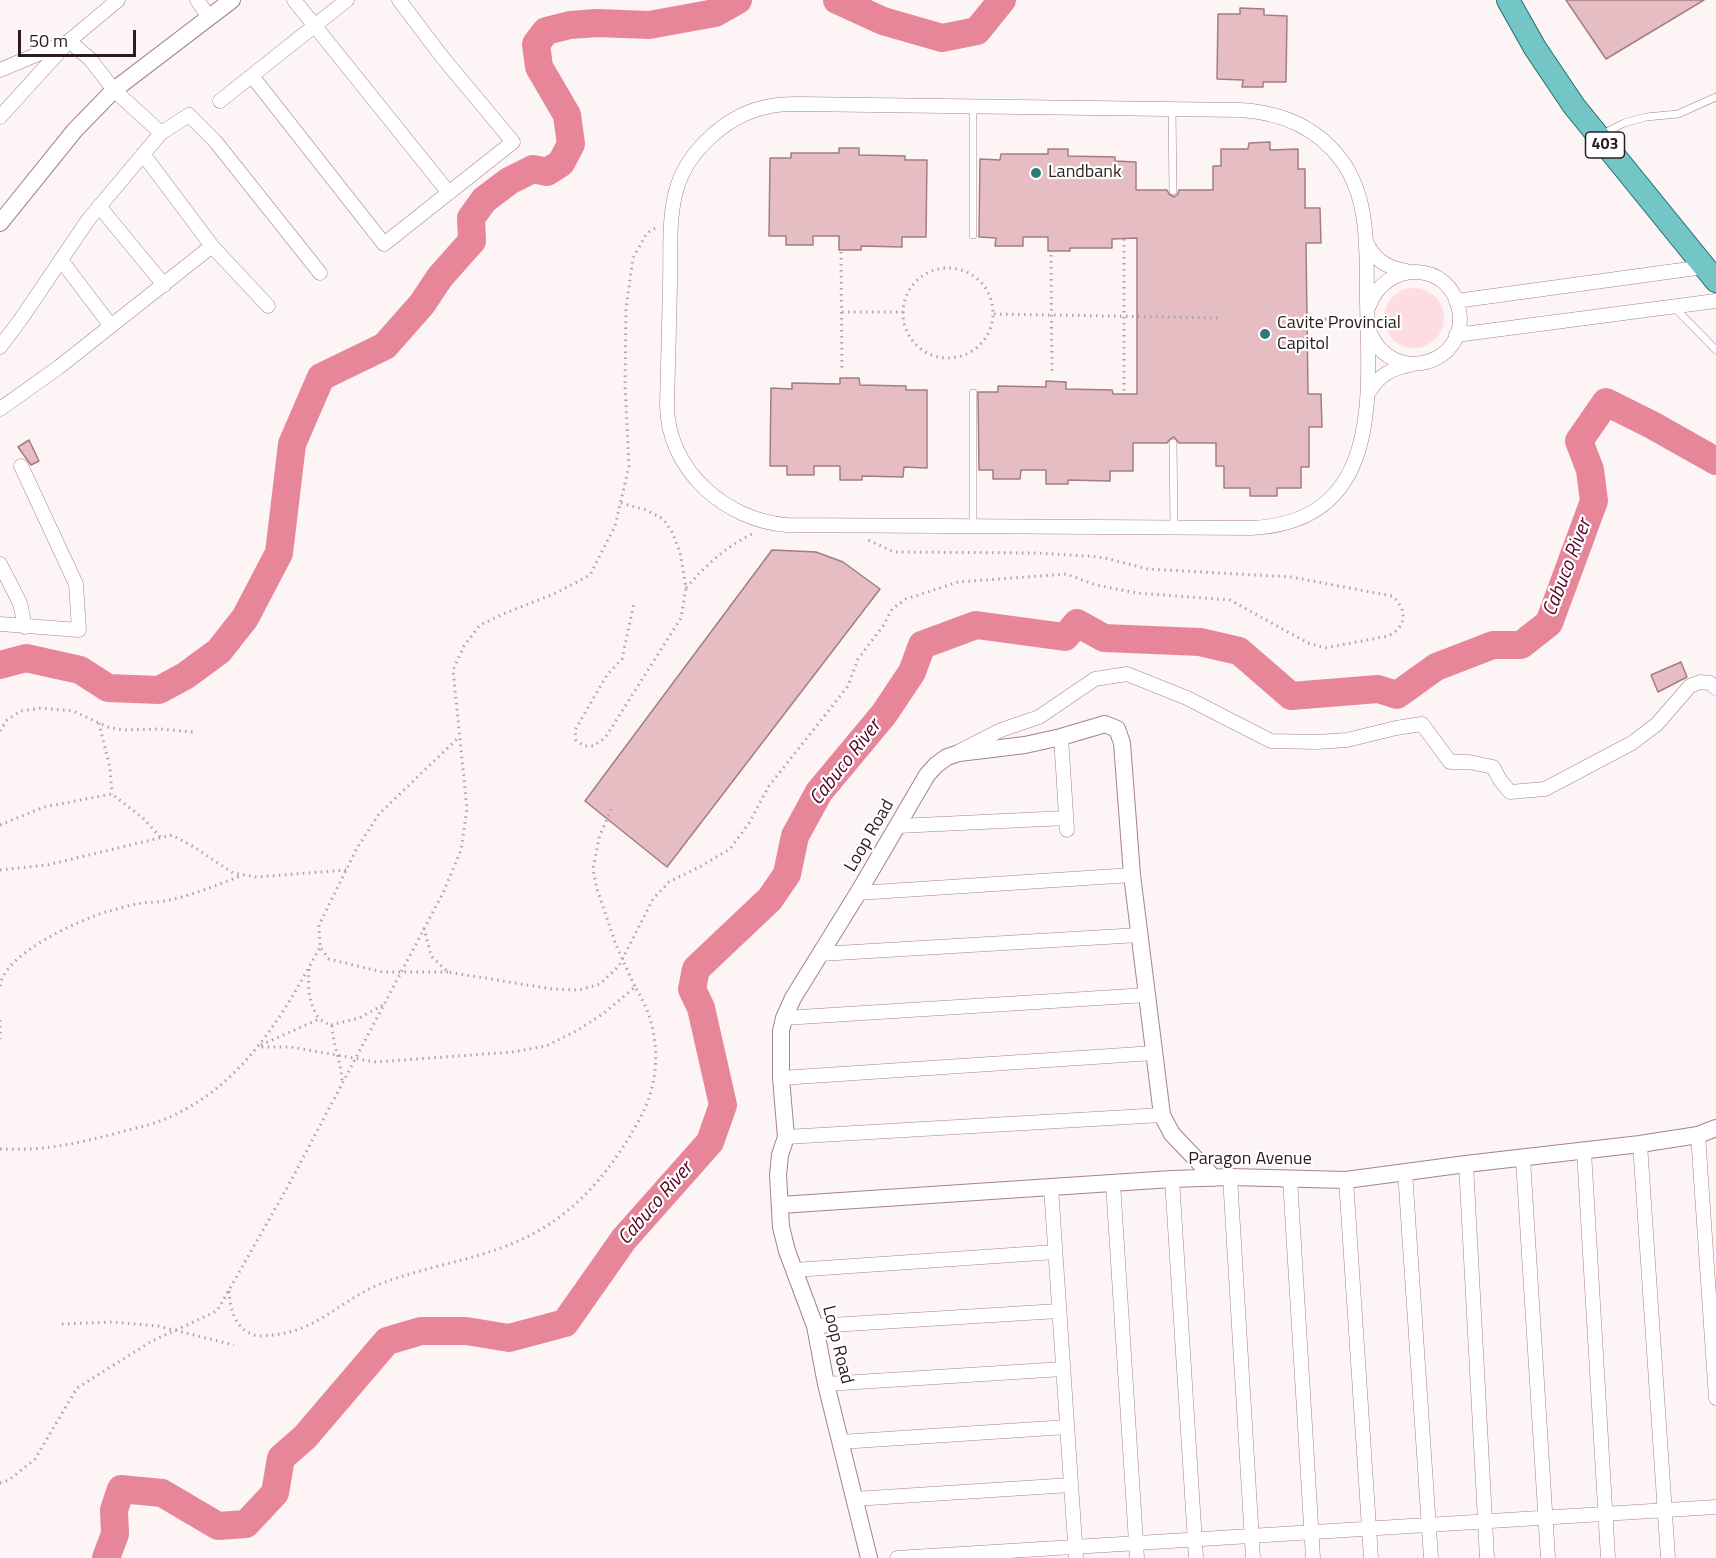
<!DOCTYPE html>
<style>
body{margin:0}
#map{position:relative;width:1716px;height:1558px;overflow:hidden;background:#fdf4f5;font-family:"Titillium Web",sans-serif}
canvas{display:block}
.scale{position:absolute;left:18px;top:30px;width:118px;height:27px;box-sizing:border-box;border:3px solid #2b1c1f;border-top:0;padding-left:8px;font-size:18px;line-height:21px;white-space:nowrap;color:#2b1c1f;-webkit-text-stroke:4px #fff;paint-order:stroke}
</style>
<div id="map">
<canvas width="1716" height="1558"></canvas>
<div class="scale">50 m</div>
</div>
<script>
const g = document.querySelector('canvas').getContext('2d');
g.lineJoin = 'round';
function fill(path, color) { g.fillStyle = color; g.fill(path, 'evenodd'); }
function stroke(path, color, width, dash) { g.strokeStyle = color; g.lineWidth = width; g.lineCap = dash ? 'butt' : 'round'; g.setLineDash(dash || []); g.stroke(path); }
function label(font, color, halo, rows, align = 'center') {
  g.font = font + ' "Titillium Web",sans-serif'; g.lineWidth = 4.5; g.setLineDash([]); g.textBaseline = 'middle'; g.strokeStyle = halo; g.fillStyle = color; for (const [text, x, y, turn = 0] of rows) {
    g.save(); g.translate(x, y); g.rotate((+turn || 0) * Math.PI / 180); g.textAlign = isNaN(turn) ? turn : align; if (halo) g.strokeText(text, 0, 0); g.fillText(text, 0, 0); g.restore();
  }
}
const green = new Path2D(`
 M1384 318a30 30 0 1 1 60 0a30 30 0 1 1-60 0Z`);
const river = new Path2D(`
 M837 0 883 21 942 38 977 31 1002 0
 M0 665 26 658 80 670 108 688 159 690 185 676 219 651 245 618 279 553 292 444 321 377 385 346 422 304 440 277 472 241 471 218 484 200 509 181 533 169 547 172 561 163 571 144 567 115 539 67 536 44 546 31 570 25 597 23 649 25 715 13 738 0
 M106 1558 115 1534 114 1510 121 1489 162 1493 218 1526 246 1524 275 1493 281 1458 305 1437 387 1341 421 1331H466L509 1338 565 1323 624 1239 710 1142 723 1105 701 1008 692 989 696 969 770 899 787 874 795 836 819 792 884 714 912 672 922 645 976 625 1065 637 1077 623 1104 638 1200 642 1239 651 1291 696 1378 689 1397 695 1436 667 1493 645H1521L1549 623 1594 501 1590 470 1579 441 1606 402 1652 425 1716 461`);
const building = new Path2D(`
 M1566 0H1704L1606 59Z
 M1240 8 1264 9V15L1287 16 1286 82H1263V87H1242L1243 80 1217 79 1218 14H1240Z
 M1270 142V150L1298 149V169H1305V208H1320L1321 243H1306L1308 394H1321L1322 427H1309V467H1301V488H1277V496H1250V488H1224V466H1216V443H1179L1174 437 1170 439 1167 443H1133V471H1110V481L1068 480V484H1046V470H1021L1020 479H993V470H979L978 392H998V386L1046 387V381L1066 382V389L1112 390 1113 394H1137V238L1112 239V248H1070V251H1048V237H1023V246H995L996 238 979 237 980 159 1000 160 1001 154H1048V149H1068V156L1115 157V161L1136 162V190H1167L1169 194 1174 197 1178 194 1179 190H1213V166H1221V149H1248L1249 143Z
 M839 148H859V155L905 156V160H927L926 237H902V247L861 246V250H839V236H813V245H786V236H769L770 158H791V153H839Z
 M840 378H859L860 385 906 386V390H927V468L904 467 903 477 862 476V480H840V466H814V475H787V466H770L771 388 792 389V383L840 384Z
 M29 440 39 461 31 465 18 447Z
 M772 550 816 552 843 562 880 589 667 867 585 801Z
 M1681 662 1687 677 1658 692 1651 675Z`);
const path = new Path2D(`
 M1124 239V394
 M841 252 842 372
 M1051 255 1052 374
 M903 313a45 45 0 1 1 90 0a45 45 0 1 1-90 0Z
 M842 312H903
 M994 314 1222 318
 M1307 319H1353
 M621 503 646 510 663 519 672 532 680 552 686 588 681 618 605 738 593 746H584L576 740 575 730 607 675 622 659 634 603
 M686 588C707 564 725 547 754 533
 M99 723 110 768 112 794
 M0 731 7 720 21 711 41 708 73 711 108 727 122 730 160 729 193 732
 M611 809 599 838 593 869 597 889 616 945 635 987
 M0 825 44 807 112 794 144 819 161 838
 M0 870 47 865 172 835 194 847 233 873 257 877 346 870
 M424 928 431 956 448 972 552 989 579 990 600 984 619 966 653 899 669 882 701 866 730 849 749 823 769 786 848 686 858 659 883 626 892 609 906 599 958 582 1066 574 1096 585 1137 593 1230 600 1308 643 1325 648 1388 636C1407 627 1408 609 1392 596L1291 577 1148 569 1105 558 1088 556 1035 553 894 552 868 540
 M309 969C308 989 308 1003 320 1020
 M448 972H382L329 959 320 947 319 925 357 848 379 814 458 738
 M0 986C4 954 77 921 106 912 117 909 130 905 142 903 152 902 163 902 174 899 198 893 220 884 243 875
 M0 1020V1039
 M331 1025 359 1018 383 1005
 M261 1045 319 1019 332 1026C333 1045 341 1061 342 1081
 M0 1149C42 1151 76 1144 117 1133 131 1129 147 1126 160 1121 239 1091 282 1018 320 947
 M229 1291C230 1309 235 1329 254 1335 259 1337 267 1335 272 1335 313 1332 338 1304 373 1287 419 1267 470 1262 516 1242 566 1221 602 1182 630 1136 637 1124 646 1109 650 1095 661 1058 656 1019 635 987L604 1013 578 1030 546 1046 512 1052 376 1062 291 1047H258
 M62 1324 112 1322 158 1326 234 1345
 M0 1483 9 1480 35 1459 77 1388 152 1341 217 1311 287 1188 443 893 461 850 467 809 453 670 464 646 480 625 503 614 556 593 590 575 615 526 629 466 625 385 626 309 633 258 647 233 657 227`);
const service = new Path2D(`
 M973 105V235
 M1172 108 1173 191
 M1603 134 1624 123 1646 117 1678 114 1716 97
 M1674 307 1716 350
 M973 393V526
 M1173 443 1174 528`);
const minor = new Path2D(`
 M197 0 209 17
 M294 0 449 193
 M69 41 90 59 114 90 161 133
 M0 70 64 43
 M252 76 384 244 513 142 443 58 399 0
 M220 101 347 0
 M798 104 1239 110C1280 112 1317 127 1342 161 1371 201 1366 256 1367 302 1369 398 1382 522 1251 528L787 525C725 520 668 470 667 406 668 366 669 326 670 286 671 255 668 221 676 191 687 150 729 113 771 106 780 104 789 104 798 104Z
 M0 117 69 41 118 0
 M143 154 212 246 268 306
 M99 206 164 285
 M1366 241C1373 259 1387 268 1406 271
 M61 260 111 326
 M1456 301 1704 267
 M1369 306C1385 260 1450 260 1459 310 1469 365 1392 386 1370 333
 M1456 335 1716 301
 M0 347 21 319 88 220 161 133 189 115 215 141 320 273
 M1369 392C1379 375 1391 369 1410 365
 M0 409 59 367 212 246
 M0 564 20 603 25 627
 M0 624 79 630 76 584 21 466
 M1061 737 1067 830
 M960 751 1001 730 1039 717 1095 679 1127 674 1187 698 1271 741 1317 742 1347 740 1396 728 1422 724 1450 762H1469L1493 767 1500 780 1510 792 1545 789 1632 743 1657 724 1690 686 1700 682 1710 683 1716 688
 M898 826 1066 818
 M858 893 1132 875
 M820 954 1139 935
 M784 1018 1147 995
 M781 1078 1154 1053
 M1698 1135 1716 1398
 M786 1137 1162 1115
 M1640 1144 1668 1558
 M1584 1151 1608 1558
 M1523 1159 1548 1558
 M1466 1164 1487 1558
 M1405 1172 1431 1558
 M1230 1177 1253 1558
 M1172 1179 1196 1558
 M1290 1179 1313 1558
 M1346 1180 1371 1558
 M1113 1183 1137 1558
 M1051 1187 1076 1558
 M794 1270 1055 1252
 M815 1326 1059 1311
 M826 1384 1063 1369
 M840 1442 1067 1427
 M854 1499 1071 1485
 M897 1558 1716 1507`);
const tertiary = new Path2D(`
 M0 223 75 130 114 90 232 0
 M780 1205 1172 1179 1230 1177 1346 1180 1466 1164 1640 1144 1698 1135 1716 1128
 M869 1558 826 1384 815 1326 787 1251 781 1227 778 1175 780 1155 786 1137 781 1078V1031L784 1018 793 998 858 893 927 775 936 765 947 757 959 753 1025 745 1061 737 1105 724 1117 729 1122 743 1132 875 1162 1115 1172 1134 1214 1178`);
const primary = new Path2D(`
 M1508 0 1535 48 1574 106 1716 281`);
const markers = [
 [1036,173,6,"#317a7c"],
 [1265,334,6,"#317a7c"]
];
const shields = [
 [1605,145,39]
];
const shieldNames = [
 ["403",1605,145]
];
const poiNames = [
 ["Landbank",1048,173],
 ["Cavite Provincial",1277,324],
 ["Capitol",1277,345]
];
const streetNames = [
 ["Loop Road",870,836,-60],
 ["Paragon Avenue",1250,1160],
 ["Loop Road",837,1345,76]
];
const waterNames = [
 ["Cabuco River",1568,568,-69],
 ["Cabuco River",846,763,-52],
 ["Cabuco River",656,1204,-49]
];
fill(green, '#ffdce1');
stroke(river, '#e78699', 28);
fill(building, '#e6bdc3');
stroke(building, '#a37d83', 1.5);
stroke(service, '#a88288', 8);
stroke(minor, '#a88288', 15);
stroke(tertiary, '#a88288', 18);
stroke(primary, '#1d7073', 24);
stroke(path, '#afa3a5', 3, [1.5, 4.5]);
stroke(service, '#fff', 7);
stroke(minor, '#fff', 14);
stroke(tertiary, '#fff', 16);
stroke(primary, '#73c5c6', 22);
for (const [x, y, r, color] of markers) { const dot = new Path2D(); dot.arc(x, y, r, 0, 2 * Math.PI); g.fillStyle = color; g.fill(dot); stroke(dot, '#fff', 2); }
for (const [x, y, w] of shields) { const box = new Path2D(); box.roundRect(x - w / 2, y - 13, w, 26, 4.5); g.fillStyle = '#fff'; g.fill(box); stroke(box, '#2b1c1f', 1.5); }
label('bold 16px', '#2b1c1f', null, shieldNames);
label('18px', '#2b1c1f', '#fff', poiNames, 'left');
label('18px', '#2b1c1f', '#fff', streetNames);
label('italic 20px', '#580021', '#fff', waterNames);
</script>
